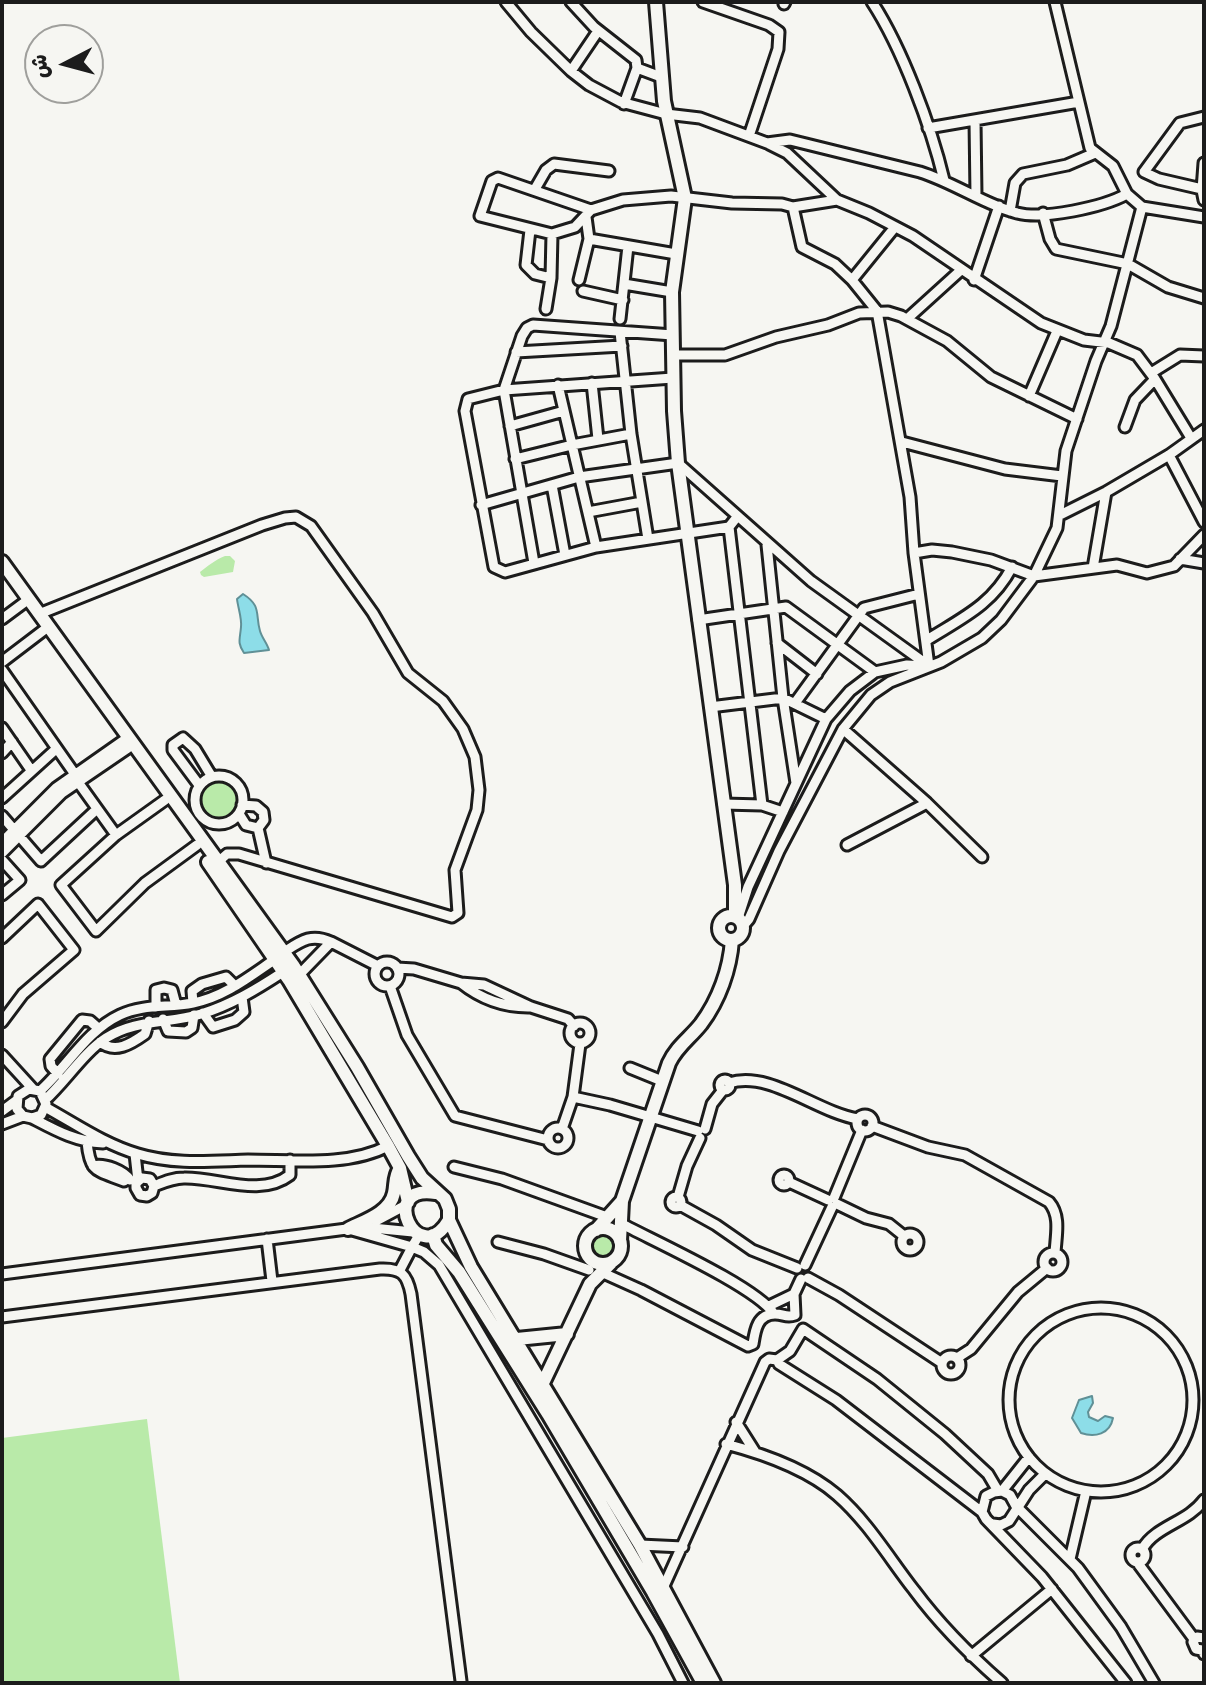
<!DOCTYPE html>
<meta charset="utf-8">
<style>
body{margin:0}
#map{position:relative;width:1206px;height:1685px;overflow:hidden;background:#f6f6f2;font-family:"Indie Flower","Playpen Sans Arabic",sans-serif}
canvas{display:block}
.frame{position:absolute;inset:0;border:4px solid #1c1c1c;pointer-events:none}
.north{position:absolute;left:24px;top:24px;width:80px;height:80px;box-sizing:border-box;background:#f6f6f2;border:2px solid #9f9f9c;border-radius:50%;rotate:264deg;font-size:22px;font-weight:700;line-height:32px;text-align:center;color:#1c1c1c}
.north::after{content:'';display:block;margin:auto;width:28px;height:36px;background:#1c1c1c;clip-path:polygon(50% 0,100% 100%,50% 72%,0 100%)}
</style>
<div id="map">
<canvas width="1206" height="1685"></canvas>
<div class="frame"></div>
<div class="north">ش</div>
</div>
<script>
const g = document.querySelector('canvas').getContext('2d');
g.lineJoin = 'round';
function fill(path, color) { g.fillStyle = color; g.fill(path, 'evenodd'); }
function stroke(path, color, width, dash) { g.strokeStyle = color; g.lineWidth = width; g.lineCap = dash ? 'butt' : 'round'; g.setLineDash(dash || []); g.stroke(path); }
const green = new Path2D(`
 M225 556H230L235 561 233 572 204 577 201 575 200 572C208 566 215 560 225 556Z
 M198 800a21 21 0 1 1 42 0a21 21 0 1 1-42 0Z
 M590 1247a13 13 0 1 1 26 0a13 13 0 1 1-26 0Z
 M147 1419 180 1683H2V1438Z`);
const water = new Path2D(`
 M243 594C262 606 255 614 260 631 262 638 267 643 269 650L244 653C237 643 240 639 241 627 242 618 238 608 237 599Z
 M1092 1396 1093 1403 1088 1412 1089 1417 1098 1421 1105 1416 1113 1418C1110 1434 1095 1438 1081 1433L1072 1418 1079 1400Z`);
const street = new Path2D(`
 M506 2 531 32 571 71 589 85 621 102 666 114 700 118 767 143 790 140 920 172C953 182 987 206 1017 213 1044 220 1103 207 1127 194
 M571 2 594 27 636 60 637 68 661 77
 M703 2 769 25 779 32 778 49 749 136
 M872 2C902 48 931 126 944 180
 M784 4 785 2
 M571 71 598 31
 M624 104 637 68
 M975 121 976 195
 M928 128 1079 102
 M769 144 787 153 837 200 869 213 913 236 1041 323 1084 340 1109 343 1137 355 1155 379 1191 438
 M1204 163 1202 190 1204 200
 M535 189 546 170 554 164 609 171
 M1202 189 1159 179 1144 172 1180 123 1204 117
 M793 207 802 247 835 264 852 280 877 311 910 497 914 553 929 666
 M1142 207 1204 217
 M591 210 498 178 492 181 480 216 552 234 575 227 591 210 623 200 671 196 732 203 782 204 793 207 837 200
 M1010 211 1015 183 1023 174 1067 165 1095 153
 M1043 213 1050 239 1056 249 1128 264 1168 287 1204 298
 M586 217 589 239 676 254
 M530 230 526 265 535 274 551 278
 M579 280 589 239
 M852 280 895 227
 M974 280 999 206
 M624 284 672 292
 M583 291 623 300
 M546 309 551 278 552 234
 M620 319 628 246
 M907 319 961 270
 M620 332 631 434 648 539
 M516 352 622 346
 M673 355H725L776 337 828 325 859 313 888 312 901 316 947 341 991 377 1077 419
 M1151 373 1180 355 1204 356
 M673 378 504 390 468 399 465 411 494 567 505 572 596 547 729 527 737 517
 M592 383 598 439
 M558 385 596 547
 M1029 396 1057 331
 M510 426 564 411
 M1125 427 1135 400 1155 379
 M902 442 1005 469 1062 476
 M1169 455 1204 522
 M515 459 572 445 631 434
 M552 485 565 555
 M481 505 579 477 678 463 811 581 929 666
 M588 512 642 502
 M1060 515 1106 492 1169 455 1204 430
 M729 527 762 805
 M767 545 783 698 796 783
 M914 553 932 550 952 552 991 560 1034 576 1117 565 1147 573 1174 566 1204 535
 M1180 559 1204 563
 M534 563 504 390 522 336 527 328 533 325 673 335
 M1093 568 1106 492
 M39 614 262 525 285 518 296 517 311 526 373 613 408 673 443 701 463 729 475 757 479 790 477 810 455 870 458 913 452 917 239 854H227L218 862
 M2 619 29 599
 M698 620 786 607 875 672
 M927 640C962 618 992 605 1012 567
 M777 643 817 674
 M2 662 44 630
 M2 670 74 773
 M795 703 864 608 919 594
 M710 707 783 698 826 719
 M2 728 31 770
 M843 729 927 803 982 857
 M2 753 12 742
 M195 800a24 24 0 1 1 48 0a24 24 0 1 1-48 0Z
 M78 782 116 835
 M199 785 173 750V745L183 738 195 749 212 777
 M2 798 55 750
 M165 800 116 835 61 885 96 931 145 883 197 845
 M723 804 762 805 783 812
 M242 805 256 806 263 812 264 820 258 828 266 863
 M239 814 246 825 258 828
 M2 816 41 861 97 809
 M2 842 56 788 123 741
 M847 845 927 803
 M2 853 62 793 128 748
 M2 860 20 880 2 895
 M738 918 748 887 826 719 850 691 875 672 907 665 925 666
 M743 926 749 919 779 851 843 729 871 695 890 682 941 662 982 638 1001 620 1034 576 1057 528 1066 451 1096 361 1111 326 1142 207 1127 194 1113 166 1090 148 1055 2
 M2 938 38 904 74 950 23 994 2 1022
 M331 942 378 966
 M284 952C301 941 311 933 331 942L299 975
 M375 974a12 12 0 1 1 24 0a12 12 0 1 1-24 0Z
 M397 968 414 969 461 983 484 985 531 1007 568 1019 574 1026
 M461 983C481 999 502 1007 528 1007
 M390 986 407 1035 455 1116 548 1140
 M193 1003 192 991 202 984 226 977 235 986
 M156 1007V990L164 988 172 990 176 1005
 M203 1013 213 1027 235 1020 244 1012 242 997
 M163 1019 168 1031 186 1032 192 1028 194 1015
 M570 1033a10 10 0 1 1 20 0a10 10 0 1 1-20 0Z
 M100 1042C115 1054 131 1044 145 1034L149 1021
 M2 1055 33 1089
 M630 1068 662 1081
 M58 1074 51 1066 50 1059 82 1020 90 1021 98 1028
 M720 1085a5 5 0 1 1 10 0a5 5 0 1 1-10 0Z
 M729 1083C770 1070 816 1112 858 1119
 M40 1091C67 1067 86 1031 120 1015 143 1004 168 1008 193 1003 224 997 249 977 274 960
 M573 1097 610 1105 698 1131
 M45 1100C65 1082 84 1052 106 1038 136 1019 168 1024 201 1014 231 1005 257 989 283 972
 M45 1107C76 1124 104 1144 138 1154 174 1165 212 1161 248 1160 293 1160 348 1167 388 1146
 M2 1111 17 1100
 M857 1123a8 8 0 1 1 16 0a8 8 0 1 1-16 0Z
 M32 1118C55 1130 76 1142 103 1143
 M2 1124 23 1116 32 1118 41 1115 46 1104 40 1091 29 1089 18 1096 17 1109 23 1116
 M872 1126 928 1147 965 1155 1049 1202C1061 1216 1056 1235 1055 1253
 M548 1138a10 10 0 1 1 20 0a10 10 0 1 1-20 0Z
 M562 1129 573 1097 580 1044
 M705 1129 712 1104 723 1090
 M87 1142C90 1173 96 1170 124 1181L127 1179
 M135 1154 138 1181
 M93 1166C105 1163 124 1171 130 1180
 M454 1167 502 1179 607 1217
 M779 1180a5 5 0 1 1 10 0a5 5 0 1 1-10 0Z
 M789 1182 828 1200
 M154 1186 150 1179 142 1178 136 1183V1188L140 1195 147 1196 152 1193 154 1186C164 1182 173 1178 184 1178 218 1177 260 1198 290 1175V1160
 M678 1197 687 1166 700 1138
 M671 1202a5 5 0 1 1 10 0a5 5 0 1 1-10 0Z
 M834 1198 862 1130
 M837 1204 866 1218 889 1224 904 1236
 M680 1205 716 1225 752 1250 797 1268
 M376 1221 406 1205
 M622 1224C654 1241 758 1288 774 1314
 M352 1230 412 1247 400 1270
 M902 1242a8 8 0 1 1 16 0a8 8 0 1 1-16 0Z
 M419 1235 412 1247 424 1252 439 1265 658 1634 683 1683
 M267 1239 272 1281
 M498 1242 544 1254 589 1270
 M1044 1262a9 9 0 1 1 18 0a9 9 0 1 1-18 0Z
 M805 1265 832 1207
 M601 1272 641 1290 748 1346 753 1344C755 1331 757 1314 775 1314 784 1314 786 1318 795 1315L794 1294 801 1279
 M2 1274 362 1227 413 1232
 M808 1278 839 1295 942 1363
 M769 1306 794 1294
 M1009 1400a92 92 0 1 1 184 0a92 92 0 1 1-184 0Z
 M2 1317 380 1269C401 1268 407 1274 411 1294L461 1681
 M942 1365a9 9 0 1 1 18 0a9 9 0 1 1-18 0Z
 M957 1358 971 1349 1018 1292 1047 1268
 M777 1360 779 1364 836 1400 982 1512 986 1519 1042 1577 1126 1683
 M736 1422 755 1452
 M726 1444C764 1454 807 1469 837 1495 868 1522 889 1558 914 1590 940 1625 970 1655 1002 1683
 M1002 1491 1010 1495 1016 1506 1078 1568 1121 1627 1154 1683
 M982 1512 986 1496 994 1492 1002 1491 1029 1457
 M993 1524 1001 1525 1009 1521 1029 1490 1045 1474
 M640 1545 683 1547
 M1131 1555a7 7 0 1 1 14 0a7 7 0 1 1-14 0Z
 M1143 1548C1156 1526 1188 1522 1204 1500
 M1070 1559 1086 1491
 M1137 1562 1194 1639
 M664 1586 765 1362 769 1359 777 1360 790 1351 803 1329 877 1379 945 1434 988 1474 998 1491
 M1204 1638 1197 1637 1193 1642 1196 1649 1202 1650 1204 1654
 M971 1656 1052 1589`);
const secondary = new Path2D(`
 M656 2 664 101 685 198 672 292 674 411 678 463 735 885V916
 M2 562 293 965 357 1067 408 1156 422 1178 445 1199 449 1209V1220L471 1267 640 1545 714 1683
 M208 862 289 980 388 1146 400 1168 408 1202
 M719 928a12 12 0 1 1 24 0a12 12 0 1 1-24 0Z
 M436 1193C376 1183 418 1272 449 1220
 M585 1246a18 18 0 1 1 36 0a18 18 0 1 1-36 0Z
 M348 1229C364 1221 390 1213 394 1193 396 1184 394 1177 400 1168
 M596 1230 622 1201
 M433 1235 436 1245 459 1272 548 1414 653 1592 703 1683
 M620 1241 622 1201 669 1063C677 1046 690 1038 701 1024 719 1000 730 969 732 940
 M517 1339 567 1334
 M543 1383 590 1284 611 1263`);
fill(green, '#b9eaa9');
fill(water, '#8ddde8');
stroke(water, '#609096', 2);
stroke(street, '#1c1c1c', 15);
stroke(secondary, '#1c1c1c', 18);
stroke(street, '#f6f6f2', 9);
stroke(secondary, '#f6f6f2', 12);
</script>
